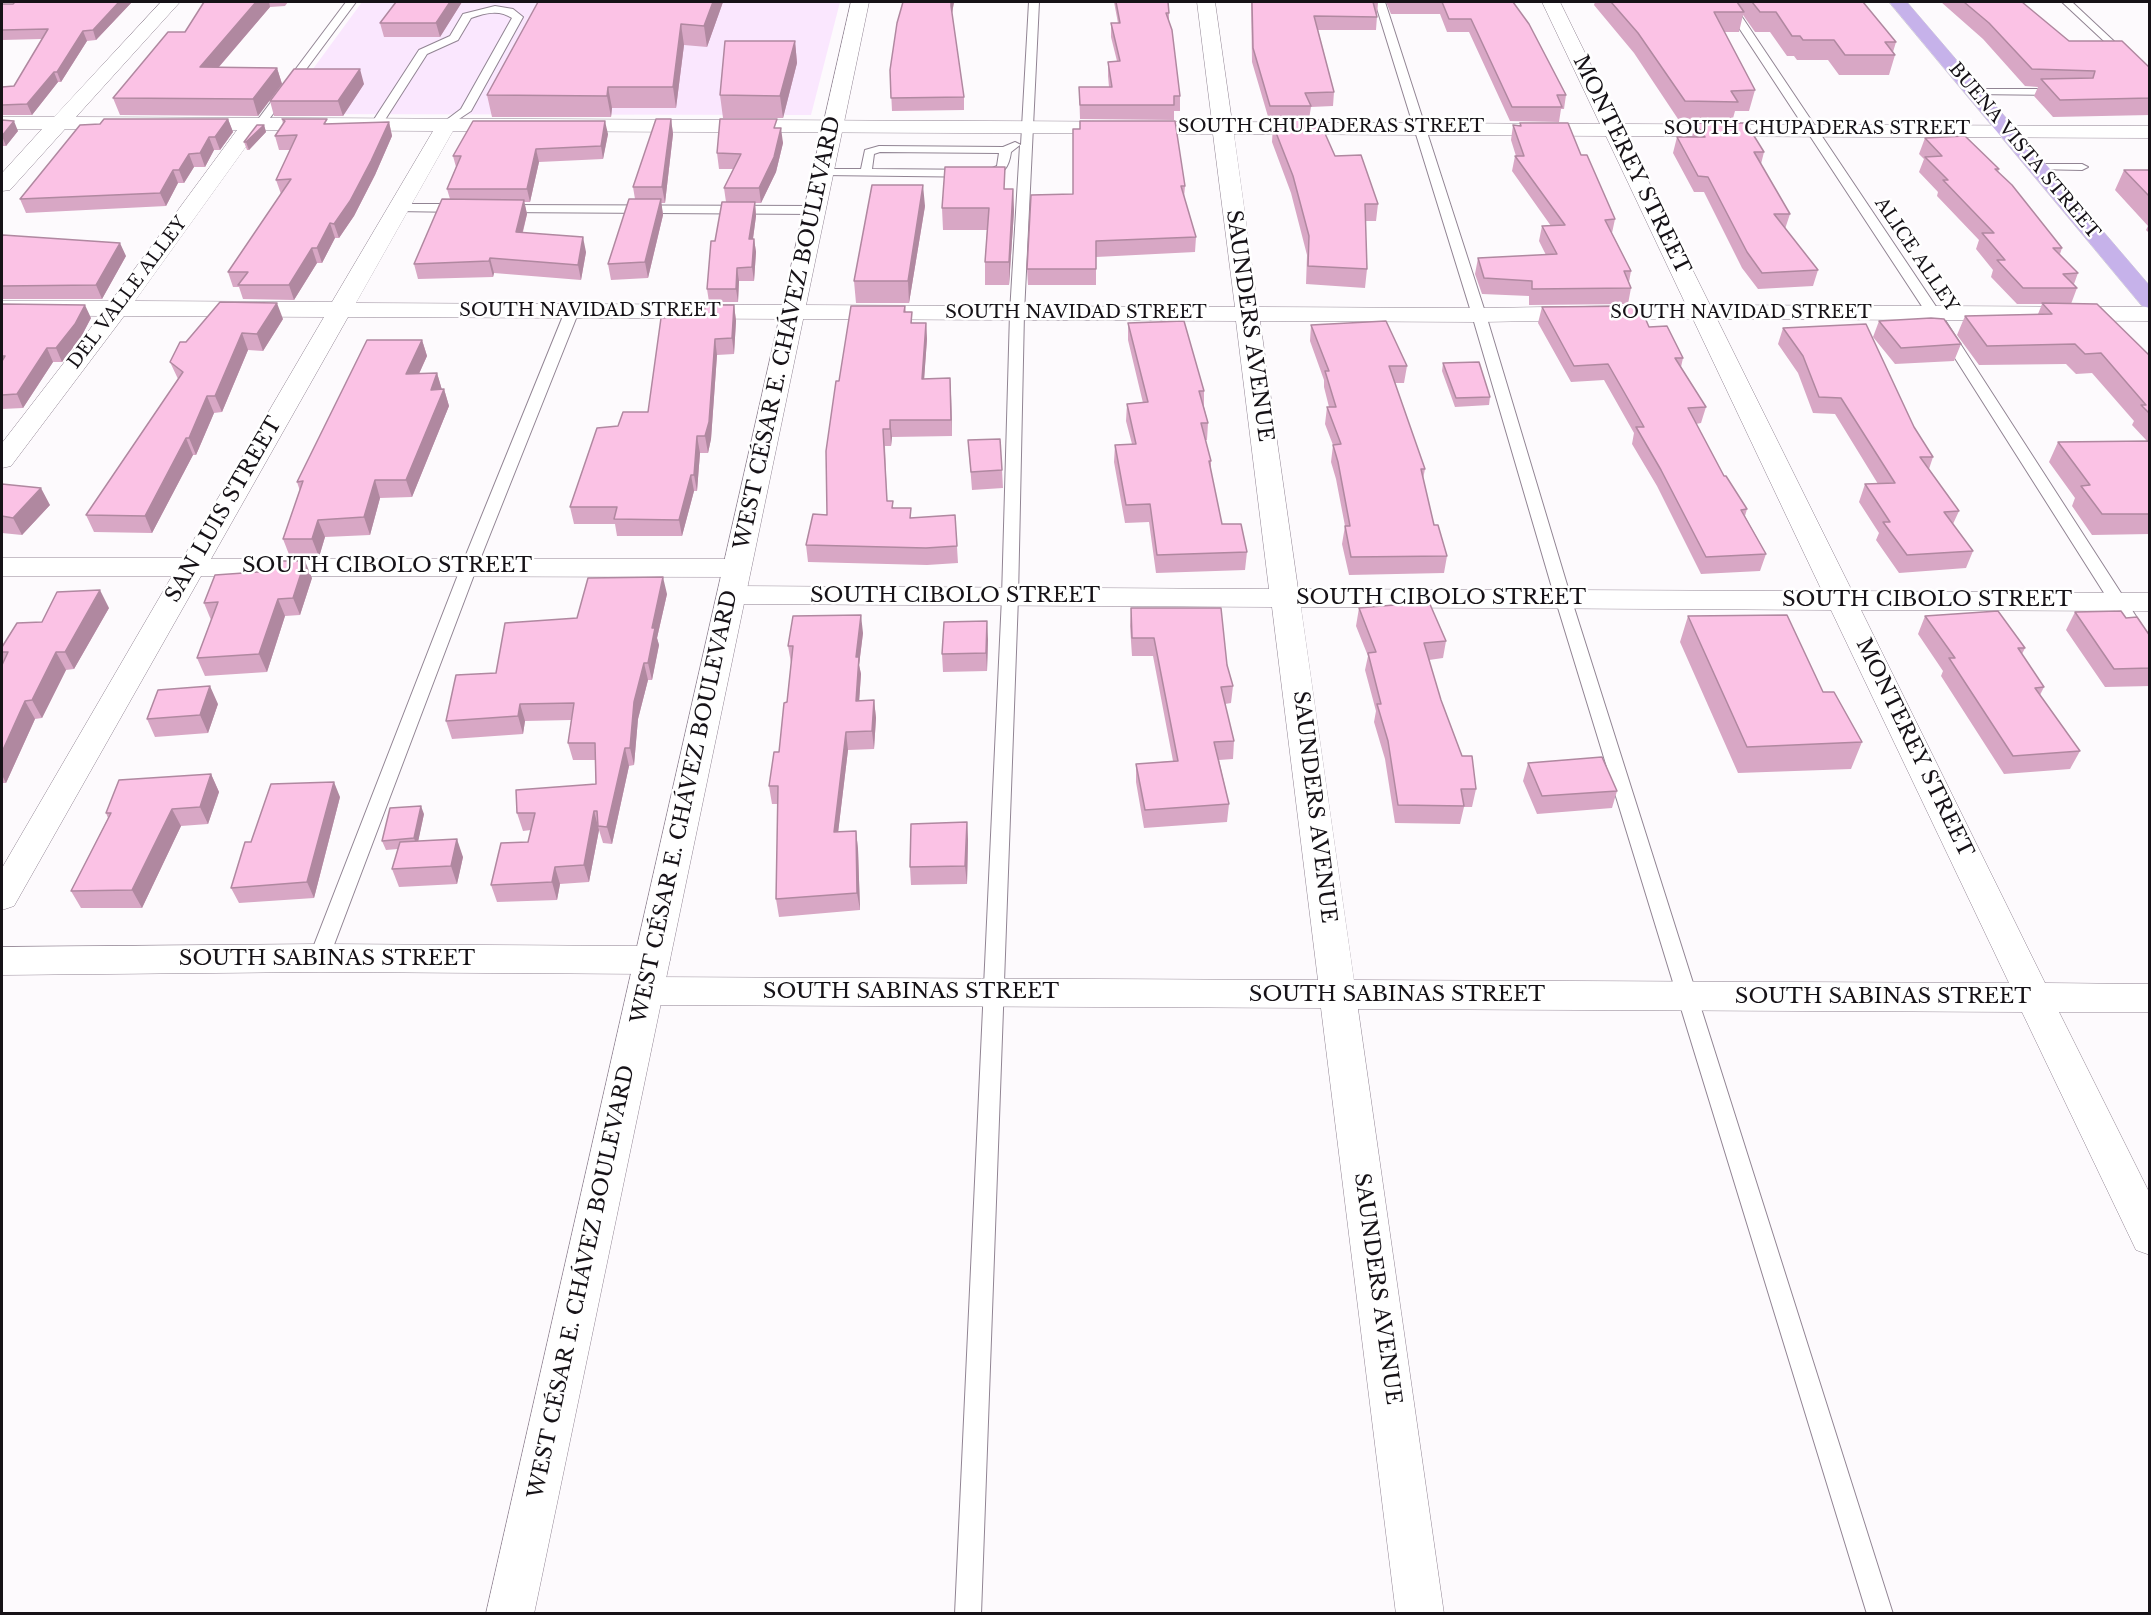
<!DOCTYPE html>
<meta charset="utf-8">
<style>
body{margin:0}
#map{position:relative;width:2151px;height:1615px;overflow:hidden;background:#fdfafd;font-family:"Libre Baskerville",serif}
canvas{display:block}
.frame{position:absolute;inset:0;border:3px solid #161217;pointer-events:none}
</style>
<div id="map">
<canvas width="2151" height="1615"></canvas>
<div class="frame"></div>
</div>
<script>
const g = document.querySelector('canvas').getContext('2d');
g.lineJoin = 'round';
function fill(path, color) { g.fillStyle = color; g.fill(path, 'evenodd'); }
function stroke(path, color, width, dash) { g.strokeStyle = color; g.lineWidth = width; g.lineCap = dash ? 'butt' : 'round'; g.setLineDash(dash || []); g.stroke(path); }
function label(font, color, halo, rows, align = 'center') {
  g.font = font + ' "Libre Baskerville",serif'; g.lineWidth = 5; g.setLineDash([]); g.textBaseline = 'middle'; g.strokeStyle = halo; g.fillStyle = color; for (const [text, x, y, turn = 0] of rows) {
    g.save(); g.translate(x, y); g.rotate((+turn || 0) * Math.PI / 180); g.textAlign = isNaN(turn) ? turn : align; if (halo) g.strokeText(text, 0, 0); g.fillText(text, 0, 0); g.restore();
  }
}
const built = new Path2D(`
 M362 2H840L811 115 280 114Z`);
const lane = new Path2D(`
 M346 2H356L264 126H256V122Z
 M1029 2H1039L1024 313 1018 597 981 1614H955L1002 597 1010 313 1020 145 1011 152C1009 167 1004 174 989 177L823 175 817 172 823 169H861L865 150 879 146 1003 147 1015 142 1021 145ZM880 152 999 153 997 166 988 170 872 169 874 154Z
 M1375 2H1385L1486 315 1571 598 1893 1614H1867L1555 598 1472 315Z
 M1722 2H1732L1941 314 2150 638V657L2144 656 1927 314Z
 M2062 2H2072L2150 75V84Z
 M495 6 513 9 523 17 471 111 447 127 441 124 461 109 512 18C499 9 485 13 471 18L458 40 427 54 381 126H373L371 124 419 50 450 36 463 14Z
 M1976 89H2058L2063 92 2058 95 1972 94V90Z
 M2038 164H2082L2088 167 2082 170 2034 169V165Z
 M399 204H462L468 208 462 212 395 211 393 208Z
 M502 205 815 206 821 210 815 214 498 212 496 209Z
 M572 307 579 311 477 567 329 958 326 963 319 965 312 963 309 958 461 567 565 311Z`);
const street = new Path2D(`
 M161 2H180L76 117 1212 122 1197 2H1215L1232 122 1600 124 1542 2H1560L1620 124 2150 126V138L1626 136 1710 305 2150 307V321L1717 319 1852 591 2150 593V611L1861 610 2045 983 2150 984V1012H2059L2150 1194V1255L2136 1250 2022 1012 1358 1009 1444 1614H1396L1321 1008 645 1005 632 1001 627 991 632 981 645 977 1318 980 1272 607 732 604 722 601 717 595 722 589 732 586 1269 589 1236 321 348 317 211 559H736L746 562 750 568 746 574 736 577 201 576 14 906 2 910V868L172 576H2V558H183L324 317 124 316 11 466 2 468V443L100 316 2 315V301H111L237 130 65 129 10 190 2 191V173L42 129H2V117H54ZM258 130 433 131 332 302 135 301ZM453 131 1213 134 1235 307 356 303ZM1234 134 1606 136 1686 305 1479 308 1258 307ZM1693 319 1822 591 1298 589 1260 321 1479 322ZM1301 607 1831 610 2009 983 1354 980Z
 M319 944 652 946 665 950 670 960 665 970 652 974 319 972 2 975V947Z`);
const secondary = new Path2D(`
 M851 2H869L534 1614H486Z`);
const primary = new Path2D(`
 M1889 2H1907L2150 286V308L2142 306Z`);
const wall = new Path2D(`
 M15 2H132L96 40 87 41 61 82H58L32 115H2V87L14 86 42 39 2 40V4H13Z
 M204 2H288L285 6 270 7 219 67 277 68 282 84 258 116 120 115 113 98 185 32Z
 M396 2H462L440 37H384L380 23Z
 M723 2 707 47 684 45 676 108H612L611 117H492L487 95Z
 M954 2 952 14 964 97V110L892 111 890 70Z
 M1114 2H1168L1169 13V22L1180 96V111H1174V120L1080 119 1079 87H1109L1108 76V62L1117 61 1111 37V23H1118Z
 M1251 2H1378L1376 30H1318L1334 92 1333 106 1311 107 1309 119 1335 156 1378 204 1376 221H1365L1367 269 1365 288 1306 284 1307 255 1291 193 1272 142 1273 125H1275L1276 120H1269L1252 62Z
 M1386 2H1513L1566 95 1564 109H1561L1559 122 1510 121 1469 32H1447L1440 14H1391Z
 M1595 2H1863L1896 42 1893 52 1895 55 1889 75H1839L1828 60H1797L1794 56H1787L1770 32H1755L1743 15 1739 32H1724L1755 90 1749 111H1735L1732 122H1680L1634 53 1594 5Z
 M1941 2H2022L2069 41 2150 68V115L2053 117 2034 96 2038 87 2025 86 1983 39Z
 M795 41 797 63 783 118H723L720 95Z
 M364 84 343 116H274L270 101Z
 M228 119 233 132 220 150H214L205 167H194L184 183H178L166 206 26 213 20 199Z
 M282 119 329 124 389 122 392 136 375 175 354 216 339 238H335L322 263H317L294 300 243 299 239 287H233L228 272 281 194 276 180 290 150H279L275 136 283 124Z
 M671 119 673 134 665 203H661L663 215 648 278 611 280 608 264 635 199 633 187Z
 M2 120 18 131 6 146H2Z
 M1520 123 1581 155 1615 219 1612 233 1631 271 1629 282 1631 288 1628 304 1529 305V296L1482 294 1475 274 1478 258 1546 255 1539 241 1542 226H1551L1512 171 1515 156H1516L1511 140 1513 125 1520 126Z
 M1695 123 1764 152 1761 164 1790 214 1785 229 1818 270 1813 286 1758 289 1742 268 1704 192H1694L1673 153 1677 137H1692Z
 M264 125 266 132 249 150H247L244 142Z
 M778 128 783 143 776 172 761 203H755L756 216 753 239H754L756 252 754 281H739L738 302H709L707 289 715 241 726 202 724 188 733 169H719L717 153Z
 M608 134 603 159 539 162 530 202H524L527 214 523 232 586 252 581 280 494 273 493 277 418 279 414 264 450 199 447 189 456 167 453 156Z
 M1925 138 1999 169 1998 172 2062 248 2060 254 2078 273 2074 284 2077 288 2071 304 2150 356V534L2092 535 2072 506 2075 498 2049 462 2058 442 2147 441 2132 425 2134 421 2092 373 2076 374 2066 364 1979 365 1957 335 1965 316 2038 314 2042 304H2017L1991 277 1993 270 1976 249 1979 240 1937 196 1938 192 1919 172 1924 159 1919 154Z
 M2124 170H2150V234L2146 230 2148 226 2115 190Z
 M1185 186 1184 198 1196 237 1195 252 1096 257V285H1028L1027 269 1073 194Z
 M1006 189H1013L1014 211 1009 285H985V262L987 230H943L942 208Z
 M925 206 909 303H856L854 281Z
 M2 237 126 256 102 299H2Z
 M2 304 91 318 81 337 62 362H53L23 408 2 409Z
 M734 305 736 321 734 354 717 355 711 439 708 453H700L697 491H694L682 536H617L615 524H574L570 507 618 426 648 412 704 316Z
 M905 306 906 312H912V323H926L927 339 924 379 951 394 952 436 892 437 891 446H885L887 501 894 508 912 518 955 515 958 563 927 565 808 562 806 545 827 515 839 381Z
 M1542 307 1649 327 1683 358 1681 367 1706 407 1701 423 1696 424 1724 476 1747 509 1745 516 1766 554 1760 571 1701 574 1657 486 1632 444 1634 433 1604 380 1571 382 1538 323Z
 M283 319 263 351 248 350 222 412 214 413 196 455H193L152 533 94 532 86 515 178 379 170 362 186 342Z
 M1879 321 1961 344 1954 361 1895 364 1873 337Z
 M1128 323 1204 391V407L1208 423 1207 440H1205L1211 461V471L1222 524 1247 552 1245 570 1156 573 1149 522 1125 523 1114 462 1115 445 1132 444 1126 421 1127 404 1143 403 1128 340Z
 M1311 325 1407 366 1404 383H1395L1425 469 1423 479 1434 525 1447 556 1444 573 1349 575 1342 544 1345 526 1336 479 1331 462 1333 445 1325 424 1327 407H1329L1324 387V380L1310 341Z
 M1783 328 1914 427 1933 457 1929 469 1959 511 1953 524 1973 551 1966 568 1899 573 1876 540 1879 533 1859 502 1865 484H1878L1835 414 1813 413 1798 373 1778 344Z
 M422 340 427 356 419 374 437 373 442 390 444 389 449 406 412 497 380 498 370 535 325 537 319 557H290L283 539 300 491 297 482Z
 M1443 363 1490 397 1489 405 1455 407 1442 371Z
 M968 440 1002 470 1003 488 972 490Z
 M2 484 50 505 22 535 2 533Z
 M312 578 300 615 285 616 267 672 205 676 197 658 211 620 204 603Z
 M667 594 657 638 659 645 652 680H648L638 719 634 765 629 766 612 844 603 843 599 830 589 882 560 884 557 900 497 902 491 885 528 842 531 830 523 831 517 813 596 784 595 760H573L568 743 571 720 525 721 523 734 452 739 446 721 496 673 577 618Z
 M109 608 74 669 66 670 42 718 35 719 6 783H2V665L3 662 2 659V647L42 622Z
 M1131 608 1227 665 1233 686 1231 703 1225 704 1234 741 1233 759 1219 760 1229 804 1227 822 1144 828 1136 782V764L1173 761 1153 656H1132L1130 626Z
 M1359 608 1446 641 1443 658 1429 660 1441 700 1462 756 1476 789 1472 807H1464L1460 824 1395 823 1385 759 1374 722 1376 711 1365 670 1368 656 1356 626Z
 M2075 612 2126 618 2150 636V686L2105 687 2066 630Z
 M1688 616 1823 692 1862 742 1851 769 1738 773 1680 642Z
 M1925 616 2025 648 2022 654 2044 687 2040 695 2080 751 2070 769 2004 774 1941 676 1943 671 1918 634Z
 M863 633 859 665 861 674 859 701 874 700 876 718 874 749 848 750 838 832 856 831 858 849 860 910 779 917 776 899 778 804H772L769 786 779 752 787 702 791 663 788 646Z
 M988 639 987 671 943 672 942 654Z
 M218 704 208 733 155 737 147 719Z
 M1528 763 1617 791 1612 808 1537 814 1523 781Z
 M211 774 219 792 208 824 181 826 142 908H81L71 891 108 818 106 813Z
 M340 797 314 898 239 903 231 888 251 842Z
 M424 814 418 841 463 857 457 884 399 887 392 869 398 849 386 850 382 841Z
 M967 822 968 840 967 884 911 885 910 867Z`);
const shadedWall = new Path2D(`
 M119 2H132L96 40 93 30Z
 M256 2H269L270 7 205 83 200 67Z
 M450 2H462L440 37 436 23Z
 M713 2H723L707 47 704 26Z
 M951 2H954L951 18Z
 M681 24 684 45 676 108 673 87Z
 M83 31 87 41 61 82 57 72Z
 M795 41 797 63 783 118 780 96Z
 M277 68 282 84 258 116 253 99Z
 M360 69 364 84 343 116 338 101Z
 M54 72 58 82 32 115 27 104Z
 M608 87 612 108 611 117 607 96Z
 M228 119 233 132 220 150 215 137Z
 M671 119 673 134 665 203 662 187Z
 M14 121 18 131 6 146 2 136Z
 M605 121 608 134 603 159 601 146Z
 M389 122 392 136 375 175 354 216 339 238 334 224Z
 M264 125 266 132 249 150 246 142Z
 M781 128 783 143 776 172 761 203 759 188Z
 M209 137 214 150 205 167 200 153Z
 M536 149 539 162 530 202 527 189Z
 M189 154 194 167 184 183 179 170Z
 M173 170 178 183 166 206 160 193Z
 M923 185 925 206 909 303 908 281Z
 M1013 189 1014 211 1009 285V262Z
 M661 199 663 215 648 278 645 262Z
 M524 200 527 214 519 246 516 232Z
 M755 202 756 216 751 253 749 239Z
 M330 223 335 238 322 263 317 248Z
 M583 237 586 252 581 280 578 265Z
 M754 239 756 252 754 281 752 267Z
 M120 243 126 256 102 299 96 285Z
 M312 248 317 263 294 300 289 285Z
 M490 258 494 273 493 277 489 261Z
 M737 268 739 281 738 302 736 289Z
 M277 303 283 319 263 351 257 334Z
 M85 305 91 318 81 337 62 362 56 348Z
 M734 305 736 321 734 354 732 338Z
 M926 323 927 339 923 395 922 379Z
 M242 333 248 350 222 412 215 396Z
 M715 339 717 355 711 439 708 453 705 436Z
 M422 340 427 356 411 391 406 374Z
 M47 348 53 362 23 408 17 394Z
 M437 373 442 390H431Z
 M950 378 951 394 952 436 951 420Z
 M444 389 449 406 412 497 406 480Z
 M207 396 214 413 196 455 189 438Z
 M890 420 892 437 891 446 890 429Z
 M697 436 700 453 697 491 694 475Z
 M186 438 193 455 152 533 145 516Z
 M691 475 694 491 682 536 679 520Z
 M375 480 380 498 370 535 364 517Z
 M41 488 50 505 22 535 13 518Z
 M318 520 325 537 319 557 312 539Z
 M305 561 312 578 300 615 293 598Z
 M663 577 667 594 657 638 659 645 652 680 648 663 652 628Z
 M100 590 109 608 74 669 65 652Z
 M278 599 285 616 267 672 259 654Z
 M861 615 863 633 859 665 861 674 858 718 856 701V657Z
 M987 621 988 639 987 671 986 653Z
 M56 652 66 670 42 718 32 700Z
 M644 663 648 680 638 719 634 765 630 748 634 702Z
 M210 686 218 704 208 733 200 715Z
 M874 700 876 718 874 749 872 731Z
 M25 701 35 719 6 783 2 775V752Z
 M520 704 525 721 523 734 518 716Z
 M846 732 848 750 836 850 834 832Z
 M625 748 629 766 612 844 607 827Z
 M211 774 219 792 208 824 200 807Z
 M334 782 340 797 314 898 307 882Z
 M421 806 424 814 417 847 414 838Z
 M172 809 181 826 142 908 132 890Z
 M594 811 599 830 589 882 584 865Z
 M967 822 968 840 967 884 965 866Z
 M856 831 858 849 860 910 857 893Z
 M457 839 463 857 457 884 451 866Z
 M555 867 560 884 557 900 552 882Z`);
const building = new Path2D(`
 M15 2H119L93 30 83 31 57 72H54L27 104 2 105V87L14 86 48 29 2 30V4H13Z
 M204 2H256L200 67 277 68 253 99 113 98 168 32H185Z
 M396 2H450L436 23H380Z
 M538 2H713L704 26 681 24 673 87H608L607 96 487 95Z
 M903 2H951V6L964 97 891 98 890 70 897 23Z
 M1116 2H1168L1169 13H1166L1172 30 1180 96H1174V105H1080L1079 87H1112L1108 62 1120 61 1111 23H1120Z
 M1252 2H1373L1377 17 1314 16 1334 92 1305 93 1311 106H1270L1253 48Z
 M1442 2H1513L1529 24 1566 95H1557L1562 107H1512L1471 19H1449Z
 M1611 2H1737L1744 12H1714L1755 90 1731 91 1738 102 1685 101 1638 33Z
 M1752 2H1863L1896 42H1885L1895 55H1845L1834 40H1803L1800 36H1792L1776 12H1760Z
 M1964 2H2022L2069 41H2122L2150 68V98L2060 100 2041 79 2093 78 2095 71 2032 69 1989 23Z
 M725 41H795L780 96 720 95Z
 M294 69H360L338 101H270Z
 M104 119H228L215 137H209L200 153 189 154 179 170H173L160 193 20 199 80 125 100 124Z
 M282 119H327L324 124 389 122 371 161 350 201 334 224 330 223 317 248H312L289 285H238L248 272H228L291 179 276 180 297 135 275 136 285 121Z
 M656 119H671L662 187H633Z
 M720 119H777L774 128H781L774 157 759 188H724L741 154 717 153Z
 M1276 119 1319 120 1335 156 1361 155 1378 204H1365L1367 269 1308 266 1309 236 1293 176 1273 125H1277Z
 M2 120 14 121 2 136Z
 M473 121H605L601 146 536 149 527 189H447L461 156H453Z
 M1080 121H1175L1185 186H1181L1196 237 1096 241V269H1027L1031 195 1073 194V129H1080Z
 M1520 123H1568L1581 155H1587L1615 219 1605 220 1631 271H1624L1631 288 1532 289V281L1484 278 1478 258 1557 254 1542 226 1565 225 1515 156H1524L1513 125 1521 126Z
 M1695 123H1746L1764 152H1754L1790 214H1774L1818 270 1762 273 1747 252 1708 177 1698 176 1677 137H1705Z
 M257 125H264L246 142H244Z
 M1965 136 1999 169H1995L2012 185 2062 248H2053L2078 273 2063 274 2077 288H2023L1997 260H2005L1982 233H1994L1943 180H1948L1925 157 1942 156 1925 138Z
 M945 167H1005L1004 189H1013L1009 262H985L989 208H942Z
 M2124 170H2150V197Z
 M872 185H923L908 281H854Z
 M442 199 524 200 516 232 583 237 578 265 490 258 489 261 414 264Z
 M629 199H661L645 262 608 264Z
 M722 202H755L749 239H754L752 267 737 268 736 289H707L711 241H715Z
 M3 235 120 243 96 285 2 286V237Z
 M220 302 277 303 257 334 242 333 215 396H207L189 438H186L145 516 86 515 183 372 170 362 180 342H186Z
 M2042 303 2097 304 2150 356V414L2141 405H2146L2101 353 2085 354 2075 344 1987 346 1965 316 2052 314Z
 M2 304 85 305 75 324 56 348H47L17 394 2 395V361L5 356H2Z
 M705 305H734L732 338 715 339 709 422 705 436H697L694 475H691L679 520 614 519 617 507H570L597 428 618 426 623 412H648L661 318 704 316Z
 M851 306H905L904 312H912L911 323H926L922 379 950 378 951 420H890V429H883L887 501H893L892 508H911L910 518 955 515 957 546 926 548 806 545 813 514 827 515 826 451 836 381H839Z
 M1640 306 1649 327 1667 326 1683 358H1675L1706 407 1688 408 1724 476H1726L1747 509 1741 510 1766 554 1706 557 1661 470 1636 427H1644L1608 364 1574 366 1542 307Z
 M1931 318 1944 319 1961 344 1901 348 1879 321Z
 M1184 321 1204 391H1199L1208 423H1201L1211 461H1209L1222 524H1241L1247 552 1157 555 1150 504 1126 505 1115 445 1136 444 1127 404 1148 402 1128 323Z
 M1386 321 1407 366H1389L1425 469H1421L1434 525H1438L1447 556 1351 557 1345 526H1350L1338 462 1333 445 1341 444 1327 407H1336L1325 371H1329L1311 325Z
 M1866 324 1914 427 1933 457H1920L1959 511 1944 512 1973 551 1907 555 1883 522H1890L1865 484 1895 483 1841 398 1819 397 1803 356 1783 328Z
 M367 340H422L406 374 437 373 431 390 444 389 406 480H375L364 517 318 520 312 539H283L303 481 297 482Z
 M1479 362 1490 397 1456 398 1443 363Z
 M1000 439 1002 470 971 472 968 440Z
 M2150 441V514H2102L2081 486 2090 485 2058 442Z
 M2 484 41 488 13 518 2 516Z
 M276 561H305L293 598 278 599 259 654 197 658 218 602 204 603 215 575 272 571Z
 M663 577 652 628H655L648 663H644L634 702 630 748H625L607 827 598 826 597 811H594L584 865 555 867 552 882 491 885 501 843 528 842 535 813H517L516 790 596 784 595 743H568L574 703 520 704 518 716 446 721 456 675 496 673 505 623 577 618 588 578Z
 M100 590 65 652H56L32 700 25 701 2 752V665L8 652H2V647L17 623 42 622 57 592Z
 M1429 602 1446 641 1424 643 1441 700 1462 756H1472L1476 789H1461L1464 806 1398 805 1388 741 1377 704H1381L1368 653 1376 652 1359 608Z
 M1131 608H1221L1227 665 1233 686 1221 687 1234 741 1214 742 1229 804 1145 810 1136 764 1178 761 1154 638H1132Z
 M1998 611 2025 648H2018L2044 687 2035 688 2080 751 2013 756 1949 658H1955L1925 616Z
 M2121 611 2126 618 2137 617 2150 636V668L2114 669 2075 612Z
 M861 615 856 657H859L856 701 874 700 872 731 846 732 834 832 856 831 857 893 776 899 778 786H769L774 752H779L784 703 787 702 793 646H788L793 616Z
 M1787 615 1823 692H1834L1862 742 1747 747 1688 616Z
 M987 621 986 653 942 654 944 622Z
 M210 686 200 715 147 719 158 690Z
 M1602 757 1617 791 1542 796 1528 763Z
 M211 774 200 807 172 809 132 890 71 891 111 813H106L119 780Z
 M334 782 307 882 231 888 245 842H251L271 784Z
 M421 806 414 838 382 841 390 808Z
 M967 822 965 866 910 867 911 824Z
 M457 839 451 866 392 869 400 842Z`);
const farStreetnames = [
 ["SOUTH CHUPADERAS STREET",1331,127],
 ["SOUTH CHUPADERAS STREET",1817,129],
 ["BUENA VISTA STREET",2024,151,50],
 ["ALICE ALLEY",1916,255,56],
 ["DEL VALLE ALLEY",128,293,-53],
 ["SOUTH NAVIDAD STREET",590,311],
 ["SOUTH NAVIDAD STREET",1076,313],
 ["SOUTH NAVIDAD STREET",1741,313]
];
const streetNames = [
 ["MONTEREY STREET",1631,165,64],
 ["SAUNDERS AVENUE",1249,326,82],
 ["WEST CÉSAR E. CHÁVEZ BOULEVARD",788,333,-78],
 ["SAN LUIS STREET",224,510,-60],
 ["SOUTH CIBOLO STREET",387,566],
 ["SOUTH CIBOLO STREET",955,596],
 ["SOUTH CIBOLO STREET",1441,598],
 ["SOUTH CIBOLO STREET",1927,600],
 ["MONTEREY STREET",1914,748,64],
 ["WEST CÉSAR E. CHÁVEZ BOULEVARD",685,807,-78],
 ["SAUNDERS AVENUE",1314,807,83],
 ["SOUTH SABINAS STREET",327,959],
 ["SOUTH SABINAS STREET",911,992],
 ["SOUTH SABINAS STREET",1397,995],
 ["SOUTH SABINAS STREET",1883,997],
 ["WEST CÉSAR E. CHÁVEZ BOULEVARD",582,1282,-78],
 ["SAUNDERS AVENUE",1377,1289,82]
];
fill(built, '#fae7fe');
stroke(lane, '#918493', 2);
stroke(street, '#918493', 1);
stroke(secondary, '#918493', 1);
stroke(primary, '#d5d4d5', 1);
fill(lane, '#fff');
fill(street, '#fff');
fill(secondary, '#fff');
fill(primary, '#c6b2ea');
fill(wall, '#d8a7c5');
fill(shadedWall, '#b088a0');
fill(building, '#fbc2e5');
stroke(building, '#b088a0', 1.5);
label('18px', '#161217', '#fff', farStreetnames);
label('21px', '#161217', '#fff', streetNames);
</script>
